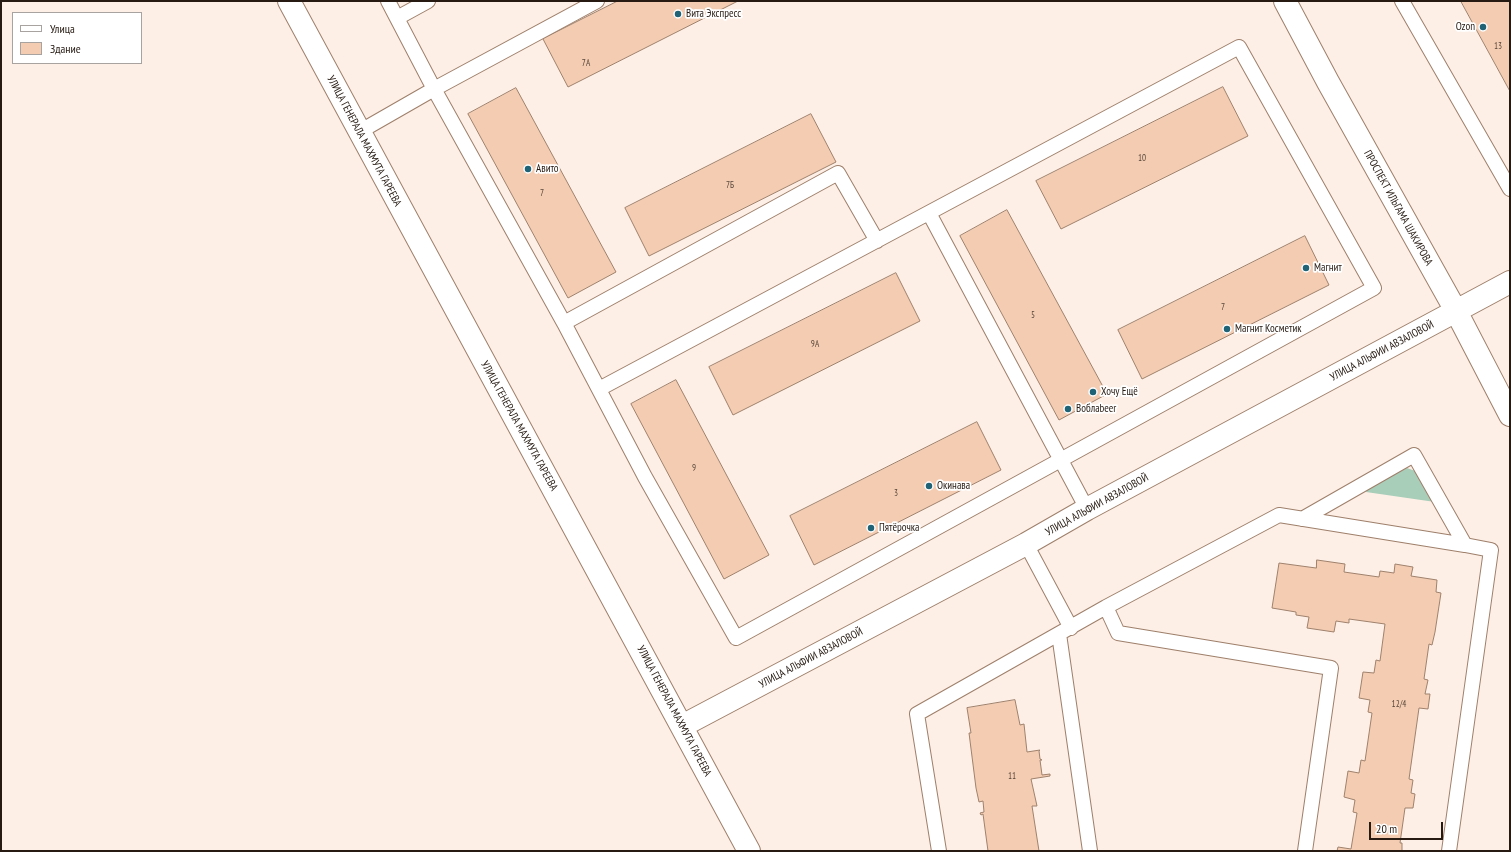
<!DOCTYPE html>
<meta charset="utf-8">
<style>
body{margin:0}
#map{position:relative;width:1511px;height:852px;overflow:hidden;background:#fdefe6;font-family:"PT Sans Narrow",sans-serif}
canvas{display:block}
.frame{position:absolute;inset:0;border:2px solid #261a12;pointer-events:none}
.legend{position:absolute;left:12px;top:12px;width:130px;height:52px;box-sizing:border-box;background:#fff;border:1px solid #a8a3a0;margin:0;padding:5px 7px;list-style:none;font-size:12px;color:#261a12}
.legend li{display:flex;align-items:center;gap:8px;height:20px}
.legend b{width:20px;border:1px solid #a8a3a0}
.scale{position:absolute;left:1369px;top:822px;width:74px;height:18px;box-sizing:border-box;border:2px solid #261a12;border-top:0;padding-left:5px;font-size:12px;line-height:14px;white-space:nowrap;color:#261a12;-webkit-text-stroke:3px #fff;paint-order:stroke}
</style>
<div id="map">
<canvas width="1511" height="852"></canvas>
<div class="frame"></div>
<ul class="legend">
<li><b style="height:5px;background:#fff"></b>Улица</li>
<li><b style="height:11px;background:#f3ccb2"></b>Здание</li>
</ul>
<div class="scale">20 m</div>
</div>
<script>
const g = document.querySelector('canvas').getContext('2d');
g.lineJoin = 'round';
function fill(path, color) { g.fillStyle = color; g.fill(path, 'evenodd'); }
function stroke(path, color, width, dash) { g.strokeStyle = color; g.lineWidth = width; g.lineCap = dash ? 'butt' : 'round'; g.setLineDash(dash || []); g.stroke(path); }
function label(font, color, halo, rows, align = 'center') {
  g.font = font + ' "PT Sans Narrow",sans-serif'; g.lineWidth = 3.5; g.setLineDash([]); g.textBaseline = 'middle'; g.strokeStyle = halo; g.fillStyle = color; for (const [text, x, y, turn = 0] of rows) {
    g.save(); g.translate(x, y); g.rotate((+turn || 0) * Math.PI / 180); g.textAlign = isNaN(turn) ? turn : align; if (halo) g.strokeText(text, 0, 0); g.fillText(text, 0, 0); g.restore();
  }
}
const green = new Path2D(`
 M1407 468 1418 472 1435 502 1366 492 1368 488Z`);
const building = new Path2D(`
 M618 1H738L568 87 543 39Z
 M1461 1H1510V91Z
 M1223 87 1248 136 1061 229 1036 181Z
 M516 88 616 272 568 298 468 114Z
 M811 114 836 162 649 256 625 208Z
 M1007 210 1107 394 1059 420 960 236Z
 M1305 236 1329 285 1142 379 1118 330Z
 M896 273 920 321 733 415 709 367Z
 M676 380 769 555 724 579 631 404Z
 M977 422 1001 470 814 565 790 516Z
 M1317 560 1345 564 1344 572 1379 577 1380 571 1394 573 1395 564 1413 567 1411 576 1437 580 1436 592 1441 593 1435 632 1432 645 1429 644 1424 679 1428 680 1425 694H1430L1428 709 1419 708 1409 779 1413 780 1411 793 1415 794 1413 808H1405L1400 843H1402V851H1337L1338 847 1351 849 1357 813 1353 812 1355 800 1344 797 1348 771 1359 773 1361 760 1365 761 1372 713 1368 712 1370 700 1359 698 1363 672 1374 673 1376 660 1380 661 1385 624 1349 619V623L1336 621 1334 632 1307 628 1309 617 1296 615V612L1272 608 1279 563 1316 568Z
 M1015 700 1020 725 1024 724 1027 752 1040 750 1039 751 1040 759 1042 760H1040L1042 775 1050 774V776L1031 779 1037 806H1032L1039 851H988L983 814 981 815 980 813 984 812 983 801 979 802 976 788 969 733H971L967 708Z`);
const service = new Path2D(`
 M388 1 434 89 564 323 645 477 736 638 1374 288 1239 47 599 389
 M1402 1 1510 189
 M397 18 428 1
 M359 132 434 89 597 1
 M929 213 1087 509
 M564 323 838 173 877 241
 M1302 519 1414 455 1465 545
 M1026 544 1071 628
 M1106 607 1118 633 1331 668 1305 851
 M1059 634 1090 851
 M939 851 917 714 1106 607 1279 515 1465 545 1491 550 1449 851`);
const minor = new Path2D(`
 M289 1 749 851
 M1285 1 1328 82 1456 311 1510 415
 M682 726 1026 544 1087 509 1510 282`);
const markers = [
 [678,14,4,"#206376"],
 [1483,27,4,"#206376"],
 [528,169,4,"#206376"],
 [1306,268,4,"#206376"],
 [1227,329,4,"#206376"],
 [1093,392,4,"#206376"],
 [1068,409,4,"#206376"],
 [929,486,4,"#206376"],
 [871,528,4,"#206376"]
];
const numberNames = [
 ["13",1498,46],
 ["7А",586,63],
 ["10",1142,158],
 ["7Б",730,185],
 ["7",542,193],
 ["7",1223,307],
 ["5",1033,315],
 ["9А",815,344],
 ["9",694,468],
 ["3",896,493],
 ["12/4",1399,704],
 ["11",1012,776]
];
const poiNames = [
 ["Вита Экспресс",686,14],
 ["Ozon",1475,27,"right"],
 ["Авито",536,169],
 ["Магнит",1314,268],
 ["Магнит Косметик",1235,329],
 ["Хочу Ещё",1101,392],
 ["Воблаbeer",1076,409],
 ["Окинава",937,486],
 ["Пятёрочка",879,528]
];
const streetNames = [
 ["УЛИЦА ГЕНЕРАЛА МАХМУТА ГАРЕЕВА",364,141,62],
 ["ПРОСПЕКТ ИЛЬГАМА ШАКИРОВА",1398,208,61],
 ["УЛИЦА АЛЬФИИ АВЗАЛОВОЙ",1382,351,-28],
 ["УЛИЦА ГЕНЕРАЛА МАХМУТА ГАРЕЕВА",519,426,61],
 ["УЛИЦА АЛЬФИИ АВЗАЛОВОЙ",1097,505,-29],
 ["УЛИЦА АЛЬФИИ АВЗАЛОВОЙ",811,658,-28],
 ["УЛИЦА ГЕНЕРАЛА МАХМУТА ГАРЕЕВА",674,711,62]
];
fill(green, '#a8cdb9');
fill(building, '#f3ccb2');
stroke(building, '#9f816c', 1);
stroke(service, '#9e7f6a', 16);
stroke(minor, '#9e7f6a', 24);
stroke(service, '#fff', 14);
stroke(minor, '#fff', 22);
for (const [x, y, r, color] of markers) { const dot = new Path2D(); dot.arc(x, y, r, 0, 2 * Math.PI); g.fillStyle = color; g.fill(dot); stroke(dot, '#fff', 1.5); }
label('9px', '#59463a', null, numberNames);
label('11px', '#261a12', '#fff', poiNames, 'left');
label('11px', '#261a12', '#fff', streetNames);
</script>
